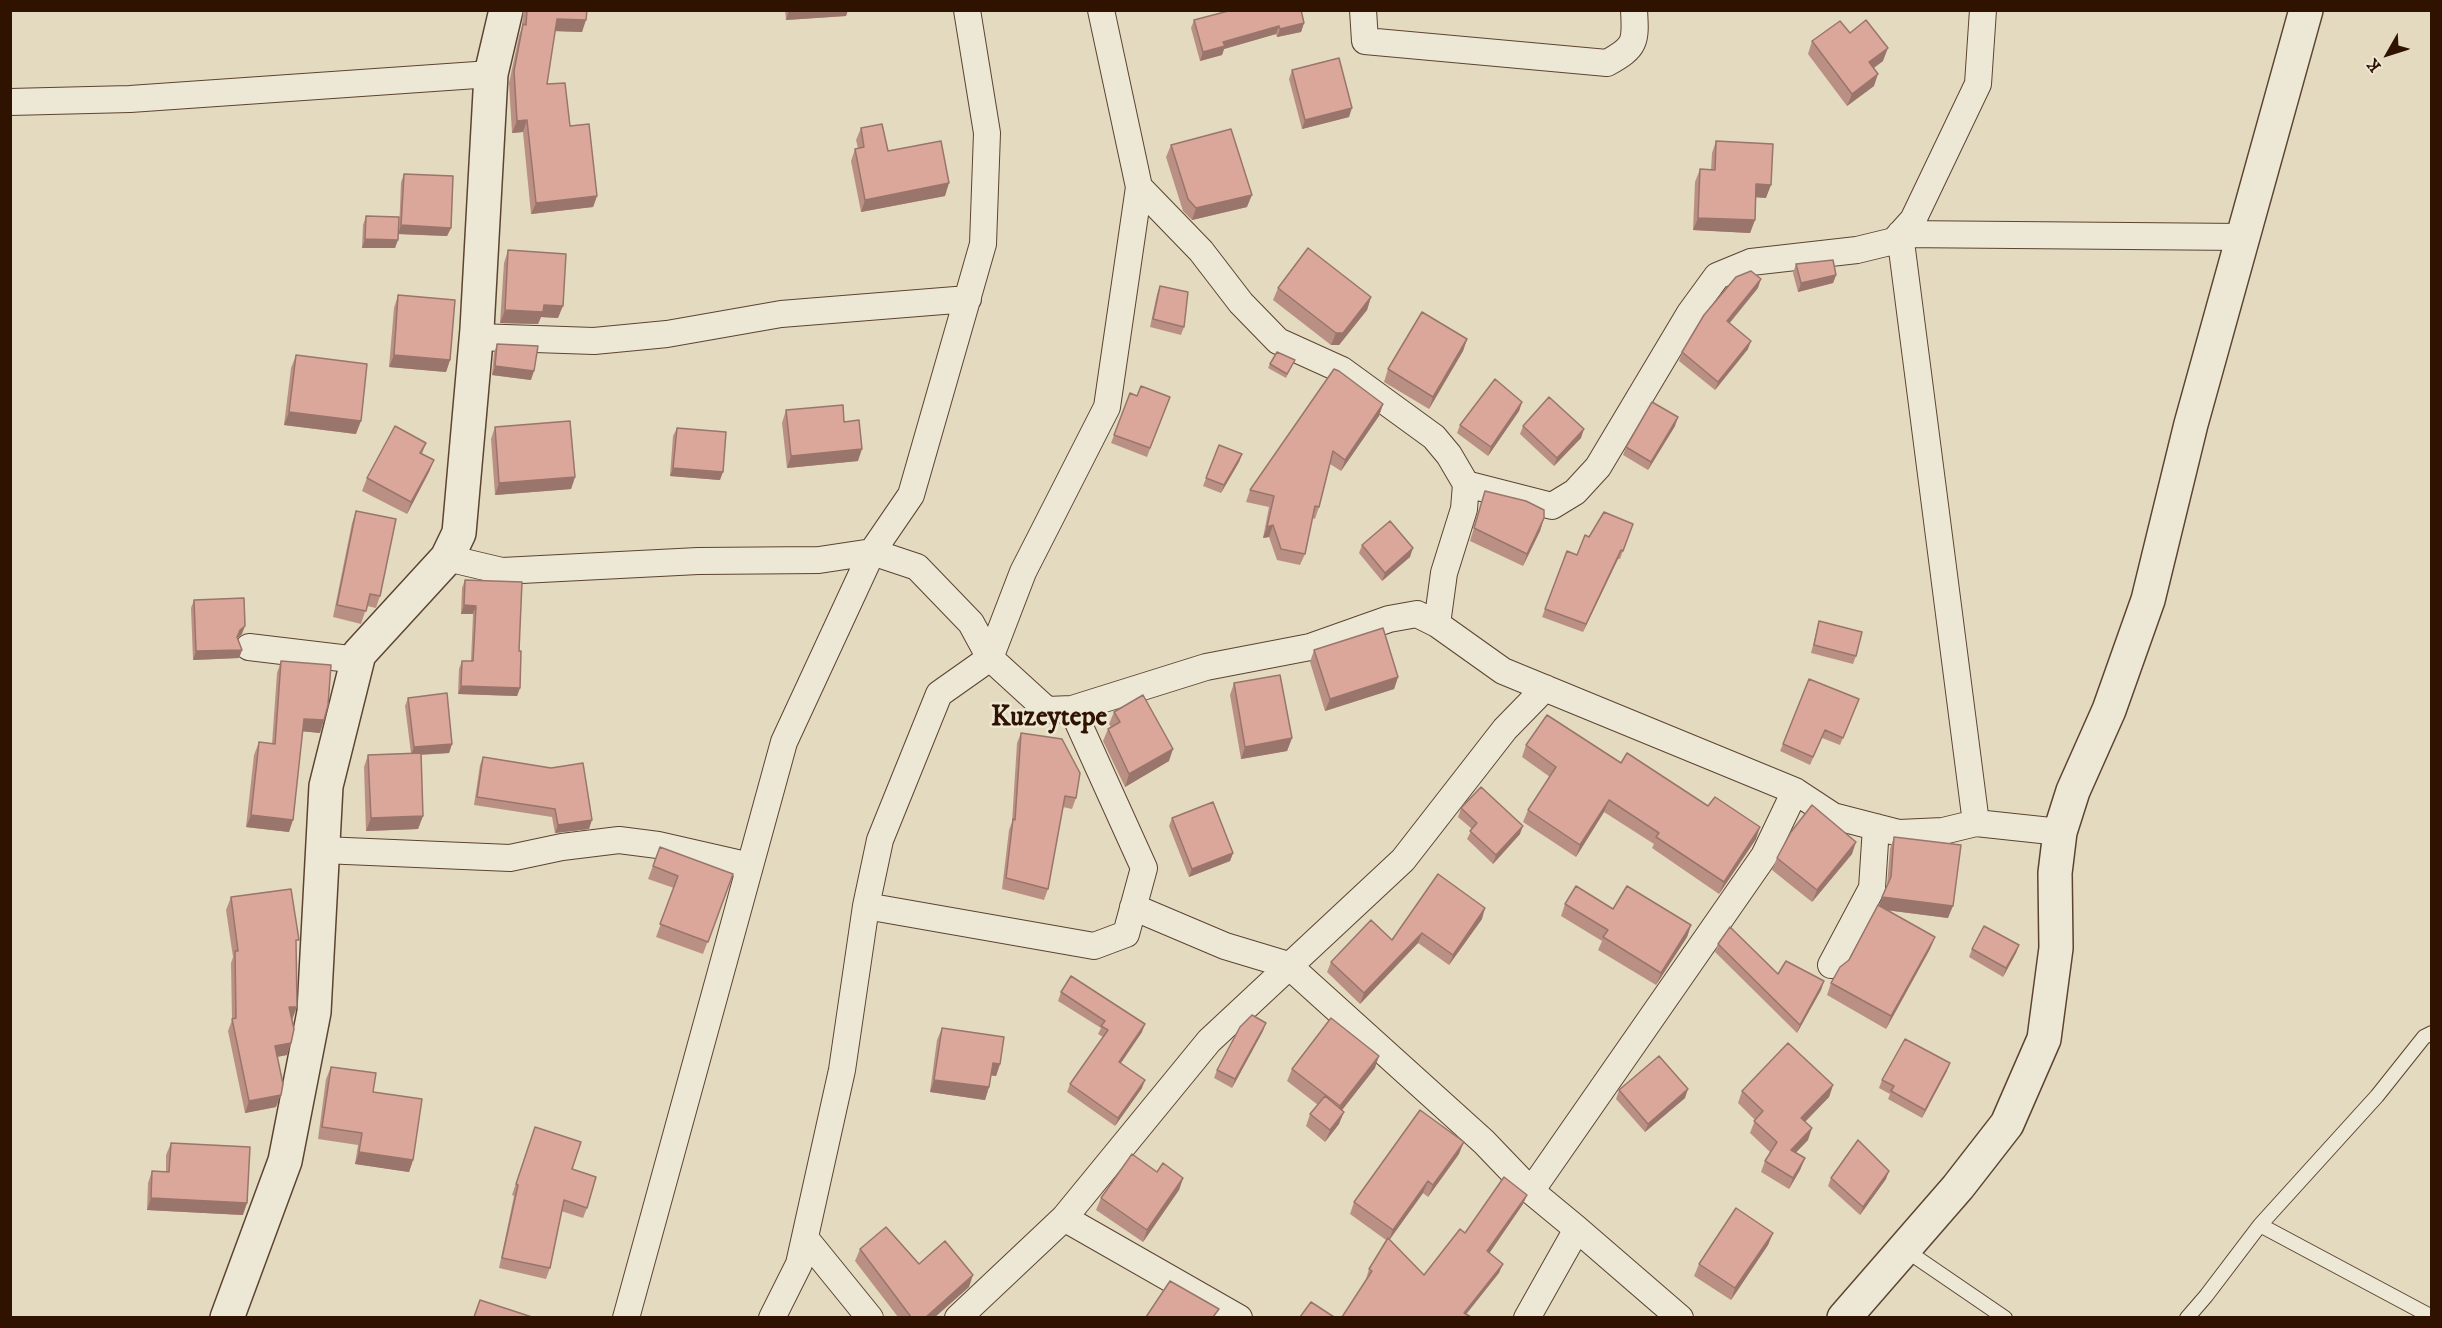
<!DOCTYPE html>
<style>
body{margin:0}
#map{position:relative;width:2442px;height:1328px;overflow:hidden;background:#e3dac0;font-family:"IM FELL DW Pica",serif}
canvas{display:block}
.frame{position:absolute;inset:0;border:12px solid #2f1200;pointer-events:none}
.north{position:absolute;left:2358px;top:24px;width:60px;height:60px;-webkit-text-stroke:4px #ede7d6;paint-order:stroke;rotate:231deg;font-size:16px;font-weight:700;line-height:24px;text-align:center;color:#2f1200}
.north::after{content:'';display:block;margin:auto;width:21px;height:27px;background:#2f1200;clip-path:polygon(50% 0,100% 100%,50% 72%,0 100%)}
</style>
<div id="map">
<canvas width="2442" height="1328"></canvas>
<div class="frame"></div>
<div class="north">K</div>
</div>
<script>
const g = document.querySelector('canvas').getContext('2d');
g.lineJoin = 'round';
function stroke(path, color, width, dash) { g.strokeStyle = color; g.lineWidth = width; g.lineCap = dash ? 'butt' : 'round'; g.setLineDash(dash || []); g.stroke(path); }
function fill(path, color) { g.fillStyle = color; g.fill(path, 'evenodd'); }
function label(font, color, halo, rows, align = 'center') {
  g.font = font + ' "IM FELL DW Pica",serif'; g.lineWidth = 5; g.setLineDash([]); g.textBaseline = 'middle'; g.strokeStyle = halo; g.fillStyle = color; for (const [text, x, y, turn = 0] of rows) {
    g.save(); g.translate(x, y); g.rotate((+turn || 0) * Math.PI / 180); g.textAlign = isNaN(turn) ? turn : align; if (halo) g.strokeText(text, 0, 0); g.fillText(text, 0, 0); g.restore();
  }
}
const service = new Path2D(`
 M2260 1225 2377 1096 2424 1037 2432 1033
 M1904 1249 2005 1318
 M2187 1318 2206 1296 2260 1225 2432 1317`);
const minor = new Path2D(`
 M1363 10 1365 41 1607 63C1636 47 1636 42 1634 10
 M10 102 130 99 491 74
 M1139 187 1201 251 1241 303 1278 341 1342 370 1434 437 1449 455 1466 484 1464 509 1444 573 1437 624
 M476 337 594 341 667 334 781 314 968 299
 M1466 484 1552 506 1575 492 1598 467 1690 313 1717 276 1751 262 1857 250 1894 241 1913 220 1978 84 1983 10
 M447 558 502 571 698 561 819 560 872 552 917 567 971 623 990 658 1047 710 1072 709 1206 667 1310 647 1389 619 1417 614 1437 624 1503 671 1795 791 1833 816 1899 833 1943 831 1976 823 2060 832
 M249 647 358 660
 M1976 823 1900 234 2243 237
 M323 850 510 858 562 847 619 840 658 845 750 866
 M866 906 1094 946 1126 934 1144 868 1072 709
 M1133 907 1225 946 1288 965 1484 1142 1531 1191 1577 1229 1527 1318
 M1831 965 1872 888 1876 827
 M1531 1191 1764 856 1795 791
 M1064 1218 1239 1318
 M1577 1229 1680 1318
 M805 1238 870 1318
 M626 1318 784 742 872 552 911 495 983 244 987 133 967 10
 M772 1318 799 1264 842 1070 866 906 880 840 939 694 990 658 1023 572 1107 407 1139 187 1101 10
 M958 1318 1064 1218 1209 1041 1403 860 1505 729 1545 688`);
const tertiary = new Path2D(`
 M227 1318 285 1161 314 1012 326 786 359 654 447 558 459 533 477 329 491 74 506 10
 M1844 1318 1958 1187 2007 1124 2044 1039 2056 948 2055 873 2060 832 2073 791 2109 710 2148 600 2191 424 2306 10`);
const wall = new Path2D(`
 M523 10H587L582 32 555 31 547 84 570 126 597 196 593 207 531 214 523 132 512 133 509 83 519 36 522 27Z
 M785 10H848L846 16 786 20Z
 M1194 20 1304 23 1301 32 1277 37 1276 34 1224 49 1222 55 1200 61 1191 28Z
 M1850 33 1883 61 1874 68V86L1847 106 1808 54 1812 41Z
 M1292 70 1349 117 1302 129 1289 79Z
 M861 128 888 151 945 196 861 212 851 161 855 149 858 148 856 140Z
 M1716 141 1766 198 1756 197 1755 220 1750 233 1693 230 1695 182 1700 169 1711 170 1712 153Z
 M1171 145 1247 207 1192 220 1183 211 1166 157Z
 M404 174 451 228 447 236 399 234 395 248H362L363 225 366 216 399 231 401 182Z
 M508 250 558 318 541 317 538 324 500 323 504 263Z
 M1796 264 1836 275 1833 283 1798 292 1793 273Z
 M1160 286 1184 327 1181 335 1150 327 1157 294Z
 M1278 288 1371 297 1367 310 1339 345H1331L1273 300Z
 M1758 288 1730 323 1748 349 1715 390 1679 361 1682 352Z
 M398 295 450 360 446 372 389 367 394 308Z
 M1467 339 1463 351 1429 409 1384 382 1388 369Z
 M497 344 531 380 492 375 494 353Z
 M296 355 356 434 284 425 291 368Z
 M1295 360 1286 378 1268 368 1270 364Z
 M1130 393 1137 396 1170 397 1147 457 1111 443Z
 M1522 402 1519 411 1488 456 1457 433 1460 425Z
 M1383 404 1379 416 1341 471 1330 464 1319 507 1315 519 1312 518 1305 554 1300 565 1277 560 1269 537 1263 538 1269 507 1246 502 1250 490Z
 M786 410 844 422 858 461 787 468 782 423Z
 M1523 426 1581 438 1554 466 1520 434Z
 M1675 426 1648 470 1623 455 1626 447Z
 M495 427 575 477 571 489 495 495 491 439Z
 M677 428 720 480 670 476 673 436Z
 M426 443 422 454 434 460 429 472 407 514 362 491 367 478Z
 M1219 445 1242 454 1239 462 1221 493 1203 486Z
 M1485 491 1544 518 1540 531 1523 566 1470 541Z
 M356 511 380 596 376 608 367 606 361 624 333 617 352 523Z
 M1633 524 1620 559H1618L1583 632 1542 617 1567 551 1577 555 1589 537Z
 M1362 545 1410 557 1382 581 1359 553Z
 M465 580 519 651 520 688 517 696 458 694 459 669 462 661H471L473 614H461L462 588Z
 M194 600 242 634 237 638 242 650 239 658 193 660 191 608Z
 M1819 621 1856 656 1853 664 1811 653Z
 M1314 650 1398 677 1394 689 1325 711 1310 662Z
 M281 661 320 733 302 731 289 832 246 827 254 755 259 742 272 744 277 673Z
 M1234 683 1292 738 1287 751 1241 759 1230 695Z
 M408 698 452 744 449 753 421 755 423 816 418 829 366 831 364 767 368 755 411 753 405 706Z
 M1859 699 1840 745 1822 738 1810 765 1780 751 1783 744Z
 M1114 712 1169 761 1125 787 1103 741 1108 729 1111 727 1109 724Z
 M1021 733 1076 798 1072 809 1063 807 1048 889 1044 900 1002 889 1009 830 1012 822 1017 743Z
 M1526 745 1621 763 1756 839 1719 894 1652 848 1654 844 1604 812 1576 857 1523 822 1528 810 1550 777 1522 757Z
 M483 757 589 829 555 833 552 817 474 805 480 765Z
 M1461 808 1520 834 1493 864 1467 839 1472 829 1458 817Z
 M1172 818 1233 853 1230 861 1189 877 1169 826Z
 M1894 837 1948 918 1885 910 1935 937 1930 949 1886 1029 1827 995 1831 983 1849 960 1879 906 1887 886 1890 849Z
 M660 847 733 874 703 954 656 937 674 888 648 879Z
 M1852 854 1812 902 1772 870 1777 858Z
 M231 897 296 948 291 1043 287 1055 277 1057 276 1107 245 1113 228 1031 232 1020 231 963 233 957 226 910Z
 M1565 904 1613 909 1691 925 1687 937 1656 985 1598 950 1602 941 1561 916Z
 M1482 919 1449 965 1418 943 1360 1004 1327 972 1331 962 1392 940Z
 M1718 944 1778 974 1824 981 1821 990 1797 1033 1715 952Z
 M2019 945 2016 953 2003 977 1969 957 1972 949Z
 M1061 992 1142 1032 1121 1063 1142 1088 1115 1126 1067 1092 1070 1084 1103 1037 1098 1034 1101 1028 1058 1001Z
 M942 1028 1000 1064 996 1076 991 1075 989 1087 985 1100 930 1092 937 1040Z
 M1263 1031 1232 1088 1214 1078 1217 1070Z
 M331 1067 373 1092 413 1160 409 1172 355 1164 358 1145 318 1139 326 1079Z
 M1375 1068 1342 1110 1339 1124 1325 1142 1306 1126 1310 1114 1318 1105 1287 1081 1292 1069Z
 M1947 1071 1922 1118 1888 1099 1890 1094 1879 1088 1882 1080Z
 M1833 1085 1829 1097 1805 1122 1808 1140 1795 1153 1805 1158 1800 1170 1789 1189 1761 1172 1765 1161 1770 1152 1750 1133 1755 1120 1738 1103 1742 1091Z
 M1619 1090 1685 1098 1645 1132 1616 1099Z
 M531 1138 572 1169 587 1208 583 1218 561 1211 550 1268 546 1279 499 1268 514 1196 512 1195Z
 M171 1143 243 1215 147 1210 148 1183 152 1171 166 1172V1155Z
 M1459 1154 1428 1197 1423 1193 1389 1240 1424 1275 1465 1233 1527 1195 1523 1204 1489 1253 1499 1273 1366 1279 1369 1269 1386 1240 1350 1214 1354 1202Z
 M1157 1172 1183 1178 1179 1190 1143 1242 1096 1210 1101 1198Z
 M1831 1178 1886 1179 1860 1215 1828 1186Z
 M1773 1233 1768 1245 1731 1300 1694 1276 1699 1264Z
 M860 1249 919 1264 969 1287 935 1317H898L855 1261Z`);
const shadedWall = new Path2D(`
 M789 10H848L846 16 786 20Z
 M557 19 586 20 582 32 553 31Z
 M1304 23 1301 32 1277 37 1280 29Z
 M1279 26 1276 34 1224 49 1222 55 1200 61 1203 52 1223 42Z
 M1888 48 1883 61 1865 74 1869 62Z
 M1878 74 1874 86 1847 106 1852 94Z
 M1352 108 1349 117 1302 129 1305 120Z
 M527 120 523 132 512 133 517 121Z
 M949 183 945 196 861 212 865 200Z
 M1756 184 1771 185 1766 198 1752 197Z
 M1252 195 1247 207 1192 220 1196 208Z
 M597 196 593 207 531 214 536 203Z
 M1698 218 1755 220 1750 233 1693 230Z
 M401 225 451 228 447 236 398 234Z
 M365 239 398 240 395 248H362Z
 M1836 275 1833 283 1798 292 1801 283Z
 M1761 279 1758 288 1724 329 1727 321Z
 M1371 297 1367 310 1339 345H1331L1336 333Z
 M544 305 563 306 558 318 541 317 538 324 500 323 505 310Z
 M1467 339 1463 351 1429 409 1433 397Z
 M1751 341 1748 349 1715 390 1718 382Z
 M394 355 450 360 446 372 389 367Z
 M495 366 534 371 531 380 492 375Z
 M1522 402 1519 411 1488 456 1491 447Z
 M1383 404 1379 416 1341 471 1345 460Z
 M289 412 361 421 356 434 284 425Z
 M1678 417 1675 426 1648 470 1651 462Z
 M1584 429 1581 438 1554 466 1557 458Z
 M862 449 858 461 787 468 791 456Z
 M1242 454 1239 462 1221 493 1224 485Z
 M434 460 429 472 407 514 411 502Z
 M673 468 723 472 720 480 670 476Z
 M575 477 571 489 495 495 499 483Z
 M1544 518 1540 531 1523 566 1527 554Z
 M1273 525 1269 537 1263 538 1267 527Z
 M1413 548 1410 557 1382 581 1385 573Z
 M1621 550 1618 559 1583 632 1586 624Z
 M464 605 476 606 473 614H461Z
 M245 626 242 634 237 639 240 630Z
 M242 650 239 658 193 660 196 651Z
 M1398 677 1394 689 1325 711 1330 699Z
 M461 686 520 688 517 696 458 694Z
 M304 719 324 720 320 733 299 731Z
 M1292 738 1287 751 1241 759 1245 747Z
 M452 744 449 753 411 755 414 747Z
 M1173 749 1169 761 1125 787 1129 774Z
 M1609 800 1604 812 1576 857 1580 845Z
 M251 815 293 820 289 832 246 827Z
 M423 816 418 829 366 831 371 818Z
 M592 820 589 829 555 833 558 825Z
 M1523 826 1520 834 1493 864 1496 855Z
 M1760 827 1756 839 1719 894 1724 882Z
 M1856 842 1852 854 1812 902 1817 890Z
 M1233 853 1230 861 1189 877 1192 869Z
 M1882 897 1953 906 1948 918 1878 909Z
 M1485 908 1482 919 1449 965 1453 955Z
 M1691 925 1687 937 1656 985 1661 973Z
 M1422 933 1418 943 1360 1004 1364 993Z
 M1935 937 1930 949 1886 1029 1891 1016Z
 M2019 945 2016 953 2003 977 2006 968Z
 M1824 981 1821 990 1797 1033 1800 1025Z
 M289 1007H297L292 1020H285Z
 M1266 1023 1263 1031 1232 1088 1235 1079Z
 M1145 1024 1142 1032 1116 1070 1119 1062Z
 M291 1043 287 1055 270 1058 275 1046Z
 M1379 1056 1375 1068 1335 1119 1340 1106Z
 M993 1063 1000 1064 996 1076 988 1075Z
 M1950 1063 1947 1071 1922 1118 1925 1110Z
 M934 1080 989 1087 985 1100 930 1092Z
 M1145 1080 1142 1088 1115 1126 1118 1118Z
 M1833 1085 1829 1097 1797 1130 1801 1118Z
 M1688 1089 1685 1098 1645 1132 1648 1124Z
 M281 1095 276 1107 245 1113 249 1101Z
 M1344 1112 1339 1124 1325 1142 1330 1130Z
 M1812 1128 1808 1140 1787 1162 1791 1150Z
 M1464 1142 1459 1154 1428 1197 1433 1185Z
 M359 1152 413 1160 409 1172 355 1164Z
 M1805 1158 1800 1170 1789 1189 1793 1178Z
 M1889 1171 1886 1179 1860 1215 1863 1207Z
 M1183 1178 1179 1190 1143 1242 1147 1230Z
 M1428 1181 1423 1193 1388 1242 1393 1230Z
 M1527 1195 1523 1204 1484 1261 1487 1251Z
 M151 1198 247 1203 243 1215 147 1210Z
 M1773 1233 1768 1245 1731 1300 1735 1288Z
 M1503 1264 1499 1273 1464 1317V1313Z
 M973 1275 969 1287 935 1317H926Z`);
const building = new Path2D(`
 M527 10H587L586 20 557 19 547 84 565 83 570 126 589 124 597 196 536 203 527 120 517 121 514 71 523 24 526 25Z
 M1232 10H1301L1304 23 1280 29 1279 26 1223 42 1225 46 1203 52 1194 20Z
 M1866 20 1888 48 1869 62 1878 74 1852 94 1812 41 1840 21 1850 33Z
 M1339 58 1352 108 1305 120 1292 70Z
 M882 124 888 151 941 141 949 183 865 200 855 149 864 147 861 128Z
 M1231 129 1252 195 1196 208 1188 199 1171 145Z
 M1716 141 1773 144 1771 185 1756 184 1755 220 1698 218 1700 169 1715 170Z
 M404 174 453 176 451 228 401 225Z
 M366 216 399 217 398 240 365 239Z
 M1308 248 1371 297 1343 333H1336L1278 288Z
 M508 250 566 254 563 306 544 305 543 312 505 310Z
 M1833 260 1836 275 1801 283 1796 264Z
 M1751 271 1761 279 1727 321 1751 341 1718 382 1682 352 1704 315 1736 277Z
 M1160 286 1188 292 1184 327 1153 319Z
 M398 295 455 300 450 360 394 355Z
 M1422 312 1467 339 1433 397 1388 369Z
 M497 344 538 346 534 371 495 366Z
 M1277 352 1295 360 1287 374 1270 364Z
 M296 355 367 364 361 421 289 412Z
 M1334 369 1339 371 1383 404 1345 460 1333 451 1319 507 1315 506 1305 554 1281 549 1273 525 1267 527 1274 496 1250 490Z
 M1495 379 1522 402 1491 447 1460 425Z
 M1141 386 1170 397 1150 448 1114 435 1130 393 1137 396Z
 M1549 397 1584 429 1557 458 1523 426Z
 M1652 402 1678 417 1651 462 1626 447Z
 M843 405 844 422 859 420 862 449 791 456 786 410Z
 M570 421 575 477 499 483 495 427Z
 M395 426 426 443 420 453 434 460 411 502 367 478Z
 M677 428 726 432 723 472 673 468Z
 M1219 445 1242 454 1224 485 1206 478Z
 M1485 491 1526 501 1544 510V518L1527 554 1474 528Z
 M356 511 396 519 380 596 370 594 366 611 337 605Z
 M1604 512 1633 524 1623 551 1621 550 1586 624 1545 609 1567 551 1577 555 1585 535 1589 537Z
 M1390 521 1413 548 1385 573 1362 545Z
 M465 580 522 582 519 651H521L520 688 461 686 462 661H473L476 606 464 605Z
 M244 598 245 626 240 630 237 637 242 650 196 651 194 600Z
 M1819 621 1862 632 1856 656 1814 645Z
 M1383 628 1398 677 1330 699 1314 650Z
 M281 661 331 665 328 705 324 720 304 719 293 820 251 815 259 742 275 744Z
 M1280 675 1292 738 1245 747 1234 683Z
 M1809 679 1859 699 1843 738 1825 730 1813 757 1783 744Z
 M447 693 452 744 414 747 408 698Z
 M1143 695 1173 749 1129 774 1108 729 1120 722 1114 712Z
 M1547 715 1621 763 1627 753 1708 806 1715 797 1760 827 1724 882 1656 837 1659 833 1609 800 1580 845 1528 810 1556 767 1526 745Z
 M1021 733 1062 739 1080 773 1076 798 1065 796 1048 889 1006 878 1013 819 1015 820Z
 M421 753 423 816 371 818 368 755Z
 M483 757 551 768 583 763 592 820 558 825 555 809 477 797Z
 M1481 787 1523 826 1496 855 1470 831 1477 823 1461 808Z
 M1213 802 1233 853 1192 869 1172 818Z
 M1812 805 1856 842 1817 890 1777 858 1791 832Z
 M1894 837 1961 845 1953 906 1882 897 1891 877Z
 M660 847 733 874 708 942 660 924 678 876 653 866Z
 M1438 874 1485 908 1453 955 1422 933 1364 993 1331 962 1371 920 1392 940Z
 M1576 886 1613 909 1627 886 1691 925 1661 973 1603 937 1608 930 1565 904Z
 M291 889 299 940H296L297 1007H289L294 1029 291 1043 275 1046 283 1084 281 1095 249 1101 232 1019 236 1018 235 951H238L231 897Z
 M1878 905 1935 937 1891 1016 1831 983 1840 967 1849 960Z
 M1984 926 2019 945 2006 968 1972 949Z
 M1730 927 1778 974 1786 961 1824 981 1800 1025 1718 944Z
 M1071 976 1145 1024 1119 1062 1145 1080 1118 1118 1070 1084 1108 1030 1101 1026 1105 1021 1061 992Z
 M1252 1015 1266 1023 1235 1079 1217 1070 1240 1027Z
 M1331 1018 1379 1056 1340 1106 1292 1069Z
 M942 1028 1004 1037 1000 1064 993 1063 989 1087 934 1080Z
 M1905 1039 1950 1063 1925 1110 1891 1091 1894 1086 1882 1080Z
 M1788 1043 1833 1085 1801 1118 1812 1128 1791 1150 1805 1158 1793 1178 1765 1161 1777 1142 1754 1121 1763 1111 1742 1091Z
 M1659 1056 1688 1089 1648 1124 1619 1090Z
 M331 1067 376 1073 373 1092 422 1099 413 1160 359 1152 362 1133 322 1127Z
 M1325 1096 1344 1112 1330 1130 1310 1114Z
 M1420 1110 1464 1142 1433 1185 1428 1181 1393 1230 1354 1202Z
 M535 1127 581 1142 572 1169 596 1177 587 1208 564 1200 550 1268 502 1258 518 1185 516 1184Z
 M1858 1140 1889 1171 1863 1207 1831 1178Z
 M171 1143 250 1147 247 1203 151 1198 152 1171 169 1172Z
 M1132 1154 1157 1172 1163 1163 1183 1178 1147 1230 1101 1198Z
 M1504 1177 1527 1195 1487 1251 1503 1264 1464 1313 1471 1317H1342L1372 1271 1369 1269 1388 1238 1424 1275 1460 1229 1465 1233Z
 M1736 1208 1773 1233 1735 1288 1699 1264Z
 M886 1227 919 1264 945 1241 973 1275 926 1317H911L860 1249Z
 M1170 1281 1219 1309 1213 1317H1146Z
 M480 1300 532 1317H474Z
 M1311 1302 1334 1317H1300Z`);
const districtNames = [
 ["Kuzeytepe",1049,719]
];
stroke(service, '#5c4430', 16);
stroke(minor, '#5c4430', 28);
stroke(tertiary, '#5c4430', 36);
stroke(service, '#ede7d6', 14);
stroke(minor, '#ede7d6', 26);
stroke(tertiary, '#ede7d6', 33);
fill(wall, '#bb9084');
fill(shadedWall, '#99756c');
fill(building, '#daa79a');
stroke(building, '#99756c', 1.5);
label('bold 28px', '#2f1200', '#ede7d6', districtNames);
</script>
